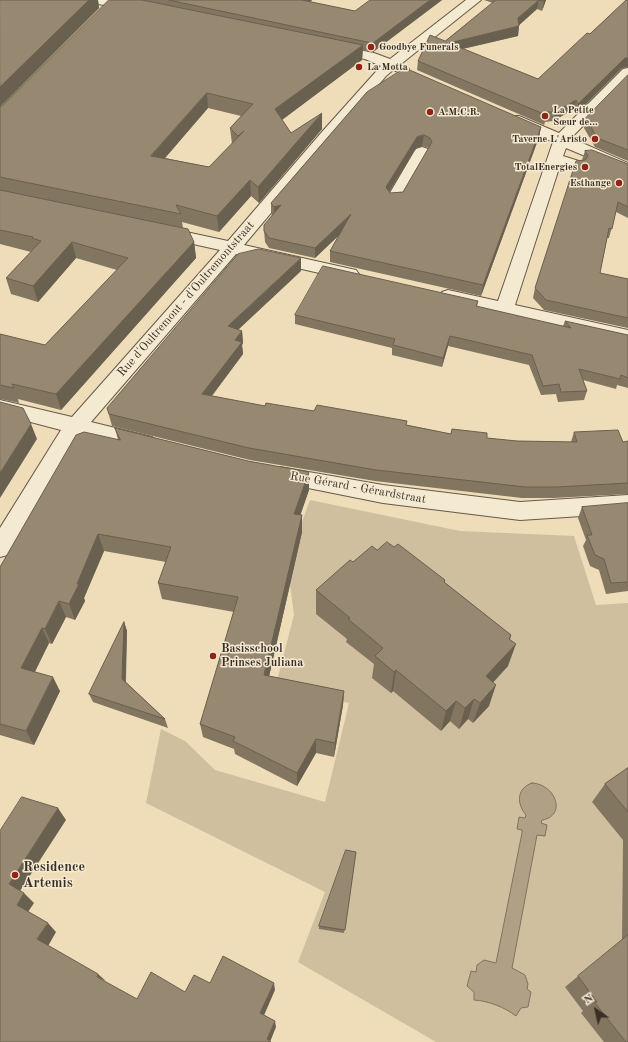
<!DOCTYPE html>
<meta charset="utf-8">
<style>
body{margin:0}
#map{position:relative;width:628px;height:1042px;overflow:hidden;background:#eeddb8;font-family:"Old Standard TT",serif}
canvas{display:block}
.north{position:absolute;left:576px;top:990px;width:40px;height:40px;-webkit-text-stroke:3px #f4e9d1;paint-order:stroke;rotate:326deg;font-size:11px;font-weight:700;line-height:16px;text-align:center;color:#392d25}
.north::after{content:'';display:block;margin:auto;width:14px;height:18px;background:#392d25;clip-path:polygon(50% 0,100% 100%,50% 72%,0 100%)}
</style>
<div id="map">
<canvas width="628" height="1042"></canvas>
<div class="north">N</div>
</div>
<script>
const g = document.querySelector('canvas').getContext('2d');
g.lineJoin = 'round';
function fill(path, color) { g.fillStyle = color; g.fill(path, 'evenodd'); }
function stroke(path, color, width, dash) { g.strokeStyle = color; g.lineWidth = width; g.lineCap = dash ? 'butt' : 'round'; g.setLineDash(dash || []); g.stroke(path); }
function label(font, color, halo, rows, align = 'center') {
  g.font = font + ' "Old Standard TT",serif'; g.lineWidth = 3; g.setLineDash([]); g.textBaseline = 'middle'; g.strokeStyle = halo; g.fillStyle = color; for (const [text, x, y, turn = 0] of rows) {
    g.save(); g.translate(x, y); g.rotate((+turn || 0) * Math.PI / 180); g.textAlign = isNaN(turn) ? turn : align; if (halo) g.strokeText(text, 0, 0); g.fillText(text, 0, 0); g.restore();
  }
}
const green = new Path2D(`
 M310 500 460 531 574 536 596 605 628 603V1042H436L298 962 325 892 146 803 161 729 185 741 215 770 325 802 349 703 275 688 294 615 290 584 279 577 289 557Z`);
const water = new Path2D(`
 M532 783C556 784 567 816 542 820L541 823 547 825 545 836 537 835 512 968 525 975 528 984 527 989 531 992 528 1007 521 1008 516 1016C504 1007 489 1001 474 1000V992L467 986 471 971 476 972 477 965 484 960 496 963 522 833V830L517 829 519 817 525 818 526 815C516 803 517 788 532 783Z`);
const minor = new Path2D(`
 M91 0H120L143 4 145 7 138 11 98 4Z
 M466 0H481L401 64 409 69 407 72 402 73 393 70 386 76 244 245 356 270 359 274 356 278 350 280 236 254 91 422 152 437 155 443 152 449 145 451 81 435 70 447 8 555 0 557V528L61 430 0 414V400L72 417 220 250 157 236 154 232 157 228 163 227 228 241 321 133 381 66 365 59 329 52 327 49 329 46 334 45 374 53 390 59Z
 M628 68V80L571 138 628 163V174L566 148 563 156 582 162 584 165 582 168 576 170 560 165 515 305 628 330V344L442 300 439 296 442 292 448 290 498 301 553 142 509 122 506 119 509 116H519L559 133 623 69Z
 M422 147 428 149 430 152 403 198 401 202 395 203 389 202 387 198 414 152 416 149Z
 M280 467 383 485 520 502 628 495V513L520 520 383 503 273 481 269 475 273 469Z`);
const wall = new Path2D(`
 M0 0H98L99 8 0 107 2 106 109 0H312L310 2 355 11 442 0 373 52 363 50 362 60 282 120 291 133 322 129 259 203 251 196 219 232 182 222 183 228 194 242 196 258 61 410 18 399 19 403 0 399V334L45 345 117 270 76 258 38 302 11 294 6 278 31 252 0 244ZM208 108 241 116 230 128 232 144 209 167 165 158Z
 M484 0H546L542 11 537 9 519 25 518 36 463 49 538 79 628 0V67L622 68 576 114 574 109 553 121 545 122 544 125 417 70 418 61 445 41 493 3Z
 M628 75V161L595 147 584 128 586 118Z
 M367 92 541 127 539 137 481 296 330 262V251L339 235 315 258 269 248 265 242 264 231 272 215 271 214V203ZM422 146 429 148 403 192 390 193 389 192 416 148Z
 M585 151 628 164V218L616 212 609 238H607L600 273 628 279V328L544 310 533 298 535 288 582 160Z
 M301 271 238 330 242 331 243 343 242 345 243 354 212 396 265 406 314 411 407 425 451 434 452 429 487 438 517 441 571 442 574 432 623 442 628 441V494L553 498H522L375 481 250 460 112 426 107 408Z
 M478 301 477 307 563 326 565 321 628 335V388L617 385 616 389 583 380 587 391 584 400 558 402 556 394 541 395 529 365 448 346 442 367 392 355V348L295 324V315Z
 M115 428 248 461 309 472V490L300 515H302V532L269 676 344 691 343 705 334 757 316 753 297 786 235 754 234 749 203 737 200 724 234 612 162 599 158 583 166 562 104 551 84 598 85 601 75 620 66 617 52 644 49 643 35 672 60 691 34 745 0 735V567L118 440Z
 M628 503V591L606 594 599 570 590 566 583 546 586 540 578 518 582 507Z
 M394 547 445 580V583L511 635 510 640 508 666 493 682 489 706 473 723 468 719 459 729 450 721 441 731 393 691 391 693 372 678 374 664 346 642 347 639 316 614V590L353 562Z
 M124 622 127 631 126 682 165 719 168 728 93 702 89 694Z
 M628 768V1042H604L581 1013 583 1011 565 987 622 940 623 840 592 802 605 784Z
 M356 852 344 933 319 929V926Z`);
const shadedWall = new Path2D(`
 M89 0H98L99 8 0 107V87Z
 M302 0H312L302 10Z
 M430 0H442L373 52V43Z
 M539 0 537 9 517 27 519 26 518 36 448 52 449 43 518 18Z
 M544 0H546L542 11 544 1Z
 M363 45 362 60 275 125V109Z
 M625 58H628V67L622 68 576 114 578 104Z
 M207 93 208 108 153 172 151 156Z
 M576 100 574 109 553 121 556 112Z
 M322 113V129L259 203 258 187Z
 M541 127 539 137 481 296 483 285Z
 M424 135 422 146 416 148 386 197V187L417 137Z
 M250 180 251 196 219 232 217 216Z
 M281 205 275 217 274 207Z
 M351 214V224L315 258V248Z
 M72 242 76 258 38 302 33 286Z
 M194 242 196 258 61 410 56 394Z
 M301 258V271L229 338 228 326Z
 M242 331 243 343 242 345 243 354 204 406 202 394 235 340Z
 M450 336 448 346 442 367 443 358Z
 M31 424 37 439 0 498V473Z
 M309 472V490L295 531 294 514Z
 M302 515V532L266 690 264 675Z
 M98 534 104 551 84 598 85 601 75 620 69 604Z
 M59 601 66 617 52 644 45 629Z
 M124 622 127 631 125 688 122 679Z
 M42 628 49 643 29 683 21 668Z
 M511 635 504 657 516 644 508 666 479 698 486 676Z
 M396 670 393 691 391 693 394 672Z
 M53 677 60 691 34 745 26 731Z
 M496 685 489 706 473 723 480 703Z
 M344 691 343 705 334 757 335 743Z
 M474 699 468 719 459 729 465 708Z
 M456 701 450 721 441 731 446 711Z
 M316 739V753L297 786V773Z
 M58 808 66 820 18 894 9 884Z
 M24 893 34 903 26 915 17 905Z
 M48 923 56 932 47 948 37 939Z
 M98 974 106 981 97 977Z
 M274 983 275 990 262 1020 260 1013Z
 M275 1021 276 1027 270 1042 267 1039Z`);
const building = new Path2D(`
 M0 0H89L0 87Z
 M109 0H142L363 45 275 109 291 133 322 113 258 187 250 180 217 216 176 205 181 214 0 177V107L2 106ZM207 93 253 104 230 128 238 136 244 131 209 167 151 156Z
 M169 0H302L355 11 370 0H430L373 43Z
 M496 0H544V1L539 0 518 18 519 26 449 43 538 79 587 33 590 34 626 0H628V58H625L578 104 576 100 556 112H547L546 115 418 61 430 35 445 41Z
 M405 68 541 127 483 285 330 251 351 214 315 248 269 238 264 231V225L281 205 274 207 271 203 367 92ZM424 135 430 138 432 142 403 192 390 193 386 187 417 137Z
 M628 75V150L597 138 586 118Z
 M592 150 628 164V207L618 202 612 229 609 228 600 273 628 279V318L546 300 535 288 576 161 585 160 588 156 585 151Z
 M0 190 188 229 194 242 56 394 12 384 14 388 0 385V334L45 345 128 258 72 242 33 286 6 278 41 241 32 238 33 237 0 230Z
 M259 249 301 258 228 326 242 331 235 340 242 342 202 394 265 406 266 403 314 411 317 405 407 421 406 425 451 434 452 429 487 433V438L517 441 577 442 574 432 618 430 623 442 628 441V483L557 487H525L376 470 249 448 109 414 107 408 238 254Z
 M323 266 478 301 476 306 571 328 565 321 628 335V378L621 375 620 379 579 369 587 391 561 392 559 384 543 386 532 355 450 336 443 358 393 345 395 339 295 315Z
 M0 402 23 408 31 424 0 473Z
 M115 428 248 461 309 472 294 514 302 515 264 675 344 691 335 743 316 739 297 773 233 741 235 737 200 724 238 597 158 583 171 547 98 534 77 584H79L69 604 59 601 45 629 42 628 21 668 53 677 26 731 0 724V567L76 435 84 432 120 440Z
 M628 503V582L611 583 604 559 595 555 587 535H592L582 507Z
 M387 542 394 547 398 544 445 580 444 582 511 635 509 639 516 644 486 676 496 685 480 703 474 699 465 708 456 701 446 711 396 670 394 672 375 656 383 648 348 619 350 618 316 590 350 560 353 562 372 546 377 550Z
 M124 622 122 679 165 719 89 694Z
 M628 768V812L605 784Z
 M22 797 58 808 9 884 24 893 17 905 48 923 37 939 98 974 97 977 137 999 151 972 185 992 194 975 210 983 223 956 274 983 260 1013 275 1021 267 1039 271 1042H0V831Z
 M346 850 356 852 345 930 319 926Z
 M628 935V1042H626L595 1003 597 1002 578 976Z`);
const markers = [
 [371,47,4,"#8f2418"],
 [359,67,4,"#8f2418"],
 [430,112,4,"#8f2418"],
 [545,116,4,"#8f2418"],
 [595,139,4,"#8f2418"],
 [585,167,4,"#8f2418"],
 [619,183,4,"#8f2418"],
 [213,656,4,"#8f2418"],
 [15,875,4,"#8f2418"]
];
const farPoinames = [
 ["Goodbye Funerals",379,47],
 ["La Motta",367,67],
 ["La Petite",553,110],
 ["Sœur de...",553,122],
 ["A.M.C.R.",438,112],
 ["Taverne L'Aristo",587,139,"right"],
 ["TotalEnergies",577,167,"right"],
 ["Esthange",611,183,"right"]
];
const streetNames = [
 ["Rue d'Oultremont - d'Oultremontstraat",186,299,-49],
 ["Rue Gérard - Gérardstraat",358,488,10]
];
const poiNames = [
 ["Basisschool",221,649],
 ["Prinses Juliana",221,663]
];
const nearPoinames = [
 ["Residence",23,867],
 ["Artemis",23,883]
];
fill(green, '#cfbf9f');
fill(water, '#b0a186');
stroke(water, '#80735f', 1);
stroke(minor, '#66594a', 2);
fill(minor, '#f4e9d1');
fill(wall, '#827661');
fill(shadedWall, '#6a604f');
fill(building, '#978971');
stroke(building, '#6a604f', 1);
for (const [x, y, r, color] of markers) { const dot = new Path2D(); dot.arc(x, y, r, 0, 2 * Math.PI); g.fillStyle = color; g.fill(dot); stroke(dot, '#f4e9d1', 1.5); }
label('bold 10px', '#392d25', '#f4e9d1', farPoinames, 'left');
label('12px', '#392d25', '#f4e9d1', streetNames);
label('bold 12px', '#392d25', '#f4e9d1', poiNames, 'left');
label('bold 14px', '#392d25', '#f4e9d1', nearPoinames, 'left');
</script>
